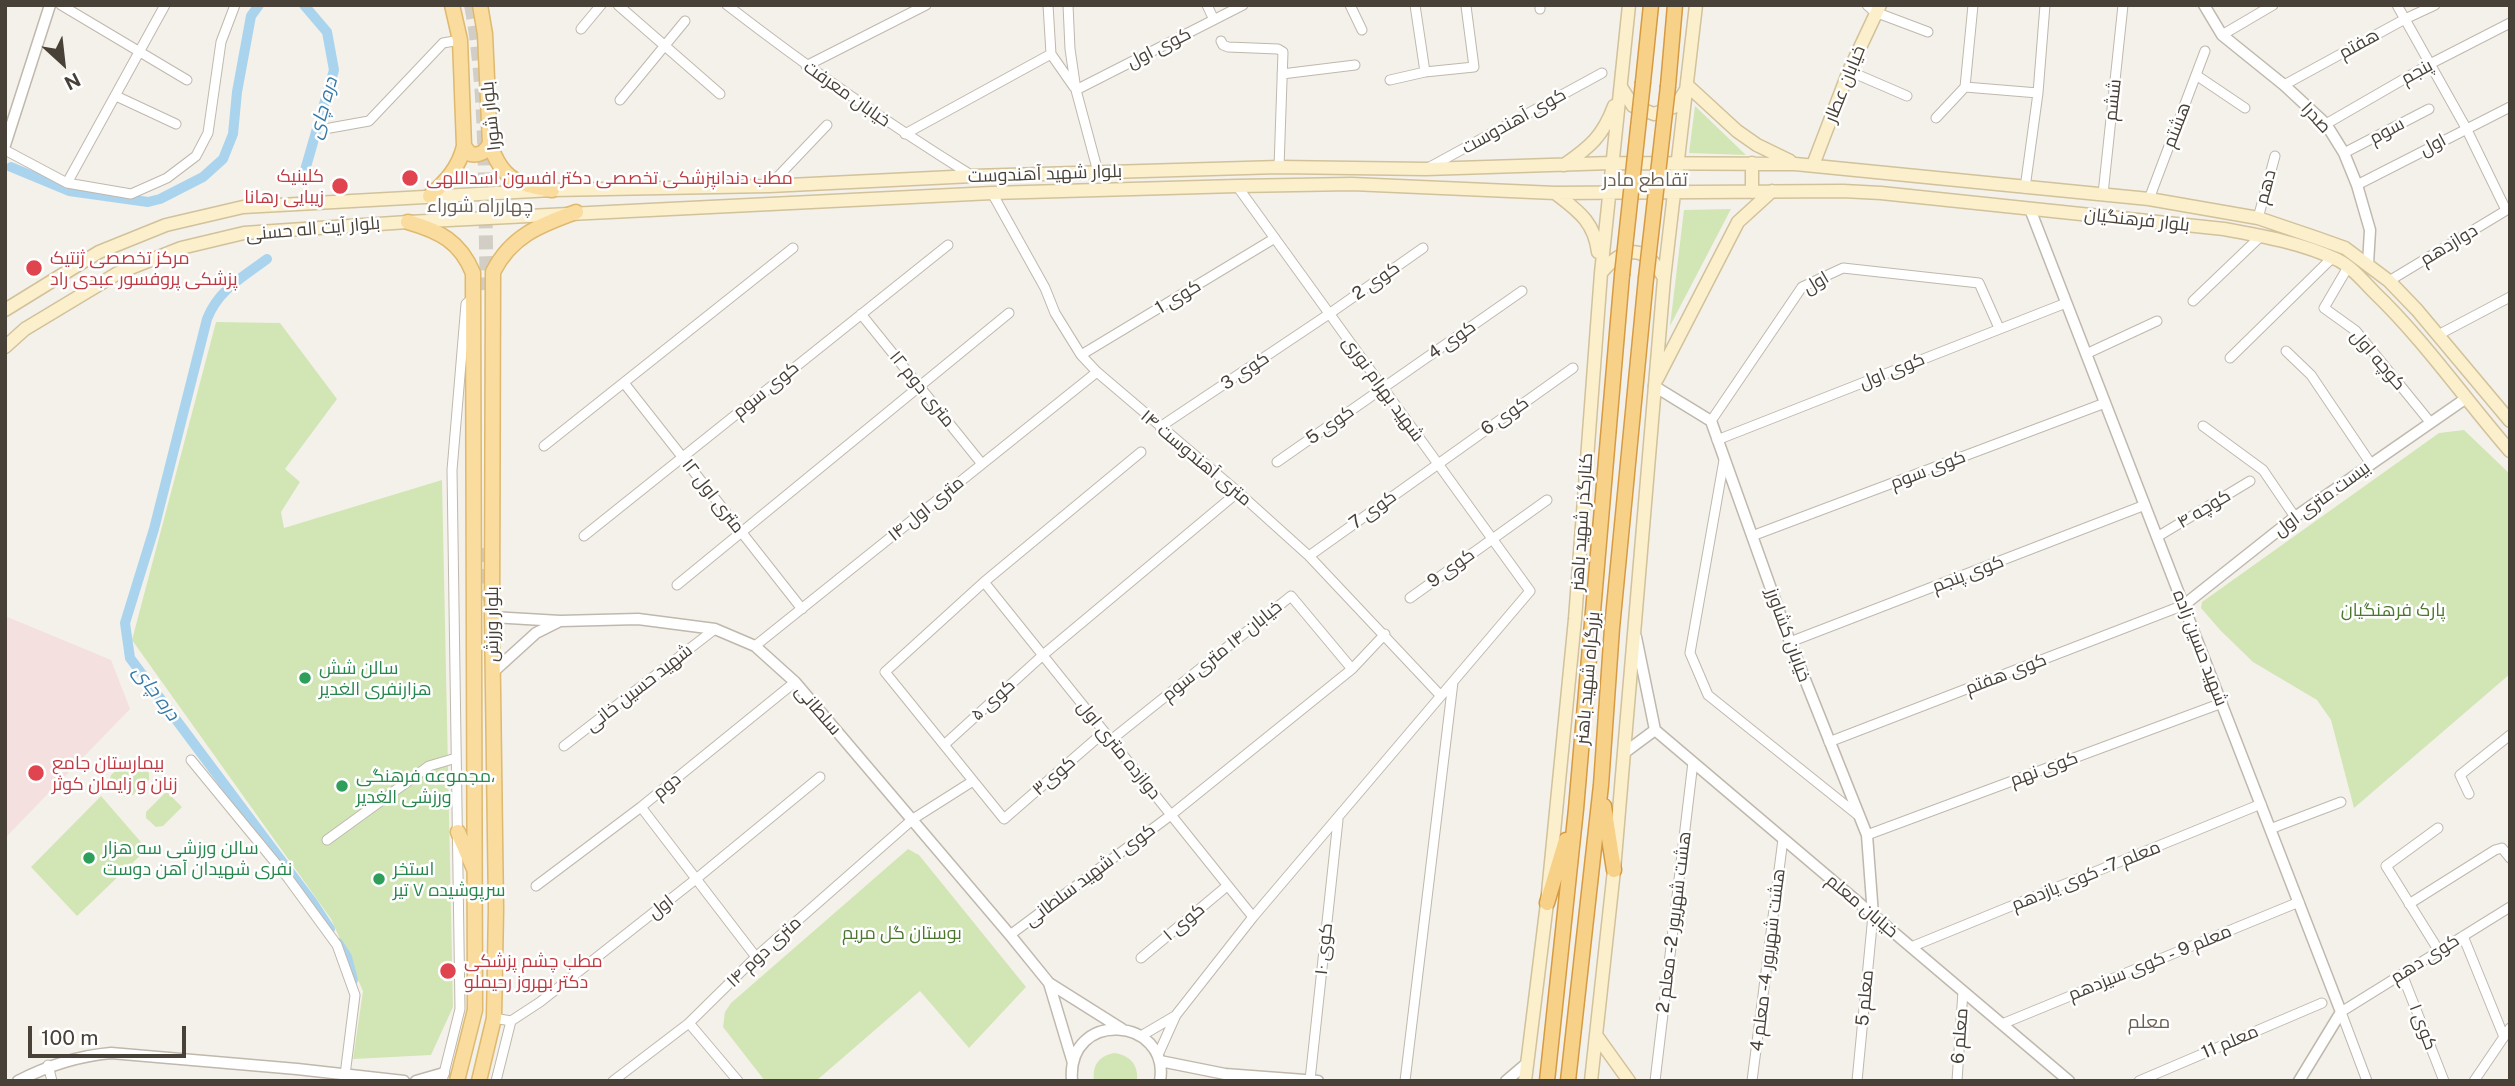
<!DOCTYPE html>
<meta charset="utf-8">
<style>
body{margin:0}
#map{position:relative;width:2515px;height:1086px;overflow:hidden;background:#f4f1ea;font-family:"Public Sans",sans-serif}
canvas{display:block}
.frame{position:absolute;inset:0;border:7px solid #484138;pointer-events:none}
.north{position:absolute;left:28px;top:28px;width:70px;height:70px;-webkit-text-stroke:5px #fff;paint-order:stroke;rotate:153deg;font-size:19px;font-weight:700;line-height:28px;text-align:center;color:#484138}
.north::after{content:'';display:block;margin:auto;width:24px;height:32px;background:#484138;clip-path:polygon(50% 0,100% 100%,50% 72%,0 100%)}
.scale{position:absolute;left:28px;top:1026px;width:158px;height:32px;box-sizing:border-box;border:4px solid #484138;border-top:0;padding-left:9px;font-size:21px;line-height:24px;white-space:nowrap;color:#484138;-webkit-text-stroke:5px #fff;paint-order:stroke}
</style>
<div id="map">
<canvas width="2515" height="1086"></canvas>
<div class="frame"></div>
<div class="north">N</div>
<div class="scale">100 m</div>
</div>
<script>
const g = document.querySelector('canvas').getContext('2d');
g.lineJoin = 'round';
function fill(path, color) { g.fillStyle = color; g.fill(path, 'evenodd'); }
function stroke(path, color, width, dash) { g.strokeStyle = color; g.lineWidth = width; g.lineCap = dash ? 'butt' : 'round'; g.setLineDash(dash || []); g.stroke(path); }
function label(font, color, halo, rows, align = 'center') {
  g.font = font + ' "Public Sans",Cairo,sans-serif'; g.lineWidth = 5; g.setLineDash([]); g.textBaseline = 'middle'; g.strokeStyle = halo; g.fillStyle = color; for (const [text, x, y, turn = 0] of rows) {
    g.save(); g.translate(x, y); g.rotate((+turn || 0) * Math.PI / 180); g.textAlign = isNaN(turn) ? turn : align; if (halo) g.strokeText(text, 0, 0); g.fillText(text, 0, 0); g.restore();
  }
}
const medical = new Path2D(`
 M5 616 111 660 130 709 5 838Z`);
const green = new Path2D(`
 M1695 106 1746 155 1689 153Z
 M1731 209 1670 326 1684 210Z
 M216 322 280 323 337 399 285 469 300 482 281 512 284 528 442 480 453 1007 431 1055 353 1059 363 991 331 919 132 640Z
 M2464 430 2510 474V674L2354 808 2331 720 2317 700 2253 662 2221 631 2201 608 2202 602 2439 433Z
 M130 758 136 759 149 773V780L133 795 125 797 109 782 111 775Z
 M165 793H168L182 807 163 826 156 827 146 818V812Z
 M101 796 147 849 77 916 31 867Z
 M908 849 919 855 1026 987 969 1048 920 991 816 1081H765L723 1027 725 1012 731 1003Z
 M1114 1053C1130 1055 1139 1065 1137 1081H1094C1092 1065 1099 1056 1114 1053Z`);
const canal = new Path2D(`
 M11 167 69 191 148 202 160 199 203 177 223 159 233 134 237 92 251 16 259 5
 M303 177 334 70 327 32 304 5
 M267 259C243 277 218 290 207 319L154 529 125 623 130 658 313 903 330 929
 M338 943 347 957 353 980`);
const primaryTunnel = new Path2D(`
 M471 5C488 94 484 199 487 290
 M485 548V582L490 600`);
const minor = new Path2D(`
 M61 5 187 80
 M618 5 720 94
 M727 5C806 66 887 123 971 175
 M1048 5 1051 54 1074 87
 M1068 5 1070 49 1076 90 1098 172
 M1207 5 1214 20
 M1350 5 1362 30
 M1415 5 1425 72
 M1540 5V9
 M1867 5 1875 12 1928 32
 M2397 5 2466 128 2506 210
 M581 29 601 5
 M2222 35 2273 5
 M1221 41 1223 45 1228 47 1278 49 1283 52 1279 167
 M806 66 926 5
 M1849 71 1907 96
 M1282 74 1355 65
 M2196 75 2245 108
 M1390 80 1425 72 1474 67 1466 6
 M2284 85 2405 19 2435 5
 M1965 87 1973 5
 M1076 90 1243 5
 M116 96 176 124
 M620 100 685 21
 M1936 118 1965 87 2038 93 2045 5
 M2326 124 2430 64 2510 23
 M330 128 369 121 443 43 460 40
 M905 134 1051 54
 M5 150 67 183 131 194 167 178 196 156 208 133 221 42 235 5
 M2344 153 2429 109
 M1428 168 1602 73
 M67 183 165 5
 M2357 185 2510 107
 M769 186 827 125
 M2025 188 2038 93
 M992 193 1045 288 1055 313 1081 355 1097 372 1238 492 1309 556 1440 695
 M2103 194 2123 5
 M2149 199 2205 51
 M2258 218 2275 156
 M2348 267 2324 308 2356 331 2430 422
 M2389 281 2510 208
 M2193 301 2261 236
 M861 314 982 464
 M2438 335 2510 297
 M2286 351 2311 375 2371 464
 M2086 354 2157 321
 M1081 355 1275 238
 M2230 358 2332 258
 M624 383 802 609
 M1711 421 1802 287 1843 268 1979 283 1999 328
 M2203 426 2263 470 2295 517
 M1160 427 1329 314 1423 248
 M1717 440 2066 303
 M544 446 793 248
 M1724 460 1690 653 1708 695 1859 816
 M1277 462 1522 291
 M584 536 948 245
 M1752 536 2105 403
 M2157 537 2250 481
 M1309 556 1573 368
 M984 582 1253 917
 M677 585 1009 313
 M1410 598 1547 500
 M1790 642 2145 505
 M755 646 1097 372
 M1104 732 1004 819 885 672 984 582 1141 452
 M1111 740 1291 596 1352 669
 M1829 742 2184 605
 M944 745 1043 655 1238 492
 M564 746 715 629
 M191 760 288 878 337 945 355 995 345 1075
 M2469 794 2460 775 2510 735
 M641 807 756 957
 M2438 828 2386 866 2439 951
 M2270 829 2341 802
 M1867 835 2222 703
 M327 840 429 766 456 758
 M536 886 641 807 795 682
 M2409 904 2495 850 2502 848 2510 858
 M1010 935 1171 815 1352 669 1385 634
 M2463 936 2504 1037
 M1911 947 2261 804
 M1141 958 1227 886
 M2402 974 2444 1081
 M494 1018 511 1021 540 1002 696 879 820 777
 M689 1023 738 1081
 M2002 1024 2299 902
 M1141 1036 1175 1016
 M1158 1055 1176 1015 1253 917 1530 591 1237 186
 M48 1065 52 1081
 M1310 1080 1338 820
 M442 1081 460 1009 452 470 466 304 473 298
 M496 1081 511 1021
 M613 1081 689 1023 756 957 913 819 973 781
 M1405 1081 1453 682
 M1655 1081 1693 762
 M1752 1081 1783 839
 M1857 1081 1873 915
 M1957 1081 1963 991
 M2139 1081 2322 1003
 M2367 1081 2341 1012 2510 907
 M2474 1081 2510 1028`);
const tertiary = new Path2D(`
 M2204 5 2222 35 2284 85 2326 124 2344 153 2357 185 2370 230 2368 264
 M5 145 50 5
 M2030 209 2341 1012 2299 1081
 M1654 386 1711 421 1790 642 1867 835 1873 915
 M2184 605 2295 517 2465 399
 M492 617 560 621 638 619 715 629 755 646 795 682 1010 935 1049 983 1122 1029
 M1636 637 1655 730
 M492 673 536 633 558 622
 M1655 730 2069 1081
 M1624 753 1655 730
 M1049 983 1073 1063
 M1160 1061 1225 1074 1318 1081
 M18 1081C49 1065 77 1056 111 1053L297 1069 404 1081
 M416 1081 444 1073
 M1072 1081C1066 1008 1171 1017 1160 1081
 M1506 1081 1526 1064`);
const secondary = new Path2D(`
 M1621 87 1633 106 1654 114 1676 106 1688 86 1737 131 1757 145 1790 161
 M1564 165C1590 147 1603 136 1614 106
 M1813 165 1849 71 1880 5
 M1752 192V163
 M1555 193C1578 211 1594 221 1598 252
 M1601 273C1625 244 1646 245 1664 278
 M5 310 99 252 166 225 243 207 552 190 769 186 973 176 1279 167 1426 169 1611 163 1795 164 2149 199 2258 218 2317 238 2345 248 2389 281 2417 310 2510 421
 M5 347 25 329 118 273 181 248 244 233 408 222 992 193 1237 186 1352 184 1555 193 1843 191 1881 193 2224 229C2263 236 2302 243 2338 260 2352 267 2363 281 2374 292 2424 340 2464 398 2510 451
 M1657 379 1738 222 1772 191
 M1596 1035 1629 1081
 M1525 1081 1547 903 1575 619 1601 273 1629 5
 M1591 1081 1614 870 1664 279 1696 5`);
const primary = new Path2D(`
 M480 5 485 34 490 144C502 180 517 184 552 190
 M464 146 470 154C480 156 485 152 490 144
 M430 196C446 181 459 168 464 146L460 40 452 5
 M408 222C439 231 460 241 473 273L475 1010 457 1081
 M458 832 474 869
 M479 1081 494 1018 496 909 492 617 493 272C511 236 540 225 576 212`);
const trunk = new Path2D(`
 M1643 82 1651 5
 M1668 86 1675 5
 M1604 806 1614 870
 M1547 903 1566 840
 M1547 1081 1576 809 1622 275
 M1568 1081 1601 785 1612 628 1646 278`);
const trunkBridge = new Path2D(`
 M1622 275 1643 82
 M1646 278 1668 86`);
const markers = [
 [410,178,9,"#e0444e"],
 [340,186,9,"#e0444e"],
 [34,268,9,"#e0444e"],
 [305,678,7,"#2e9e5b"],
 [36,773,9,"#e0444e"],
 [342,786,7,"#2e9e5b"],
 [89,858,7,"#2e9e5b"],
 [379,879,7,"#2e9e5b"],
 [448,971,9,"#e0444e"]
];
const streetNames = [
 ["هفتم",2359,44,-29],
 ["کوی اول",1159,48,-27],
 ["پنجم",2417,72,-29],
 ["خیابان عطار",1845,84,-68],
 ["خیابان معرفت",847,94,35],
 ["ششم",2113,100,-84],
 ["بلوار شورا",491,116,-96],
 ["صدرا",2316,118,47],
 ["کوی آهندوست",1514,121,-29],
 ["هشتم",2177,125,-69],
 ["سوم",2387,131,-28],
 ["اول",2433,145,-28],
 ["بلوار شهید آهندوست",1045,174,-2],
 ["دهم",2266,187,-75],
 ["بلوار فرهنگیان",2137,220,6],
 ["بلوار آیت اله حسنی",313,229,-5],
 ["دوازدهم",2449,245,-31],
 ["کوی 2",1376,281,-35],
 ["اول",1816,283,-31],
 ["کوی 1",1178,297,-31],
 ["کوی 4",1452,340,-35],
 ["کوچه اول",2378,360,49],
 ["کوی 3",1245,371,-34],
 ["کوی اول",1892,371,-22],
 ["۱۲ متری دوم",922,389,51],
 ["شهید بهرام نوری",1383,389,54],
 ["کوی سوم",766,390,-39],
 ["کوی 6",1505,416,-35],
 ["کوی 5",1330,425,-35],
 ["۱۴ متری آهندوست",1196,458,40],
 ["کوی سوم",1928,470,-21],
 ["۱۲ متری اول",713,496,52],
 ["بیست متری اول",2322,499,-36],
 ["۱۴ متری اول",926,509,-39],
 ["کوچه ۴",2204,509,-31],
 ["کوی 7",1373,510,-36],
 ["کنارگذر شهید باهنر",1582,522,-86],
 ["کوی 9",1451,568,-36],
 ["کوی پنجم",1968,574,-21],
 ["بلوار ورزش",492,624,-90],
 ["خیابان کشاورز",1788,635,70],
 ["شهید حسین زاده",2200,648,69],
 ["خیابان ۱۴ متری سوم",1222,651,-39],
 ["کوی هفتم",2006,674,-21],
 ["بزرگراه شهید باهنر",1588,678,-85],
 ["شهید حسین خانی",639,688,-38],
 ["کوی ۵",993,700,-42],
 ["سلطانی",818,710,49],
 ["دوازده متری اول",1119,750,51],
 ["کوی نهم",2044,769,-20],
 ["کوی۳",1054,776,-41],
 ["دوم",667,786,-39],
 ["کوی ۱ شهید سلطانی",1090,875,-37],
 ["معلم 7- کوی یازدهم",2086,876,-22],
 ["خیابان معلم",1862,906,40],
 ["اول",661,907,-38],
 ["کوی ۱",1184,922,-40],
 ["هشت شهریور 2- معلم 2",1674,922,-83],
 ["کوی ۱۰",1324,949,-84],
 ["۱۴ متری دوم",764,952,-43],
 ["کوی دهم",2425,959,-32],
 ["هشت شهریور 4- معلم 4",1768,960,-83],
 ["معلم 9 - کوی سیزدهم",2150,963,-22],
 ["معلم 5",1865,998,-85],
 ["کوی ۱",2423,1027,69],
 ["معلم 6",1960,1036,-86],
 ["معلم 11",2230,1042,-23]
];
const healthNames = [
 ["کلینیک",324,176,"right"],
 ["زیبایی رهانا",324,197,"right"],
 ["مطب دندانپزشکی تخصصی دکتر افسون اسداللهی",426,178],
 ["مرکز تخصصی ژنتیک",50,258],
 ["پزشکی پروفسور عبدی راد",50,279],
 ["بیمارستان جامع",52,763],
 ["زنان و زایمان کوثر",52,784],
 ["مطب چشم پزشکی",464,961],
 ["دکتر بهروز رحیملو",464,982]
];
const parkNames = [
 ["پارک فرهنگیان",2393,610],
 ["بوستان گل مریم",902,933]
];
const leisureNames = [
 ["سالن شش",319,668],
 ["هزارنفری الغدیر",319,689],
 ["مجموعه فرهنگی،",356,776],
 ["ورزشی الغدیر",356,797],
 ["سالن ورزشی سه هزار",103,848],
 ["نفری شهیدان آهن دوست",103,869],
 ["استخر",393,869],
 ["سرپوشیده ۷ تیر",393,890]
];
const waterNames = [
 ["دره چای",323,108,-74],
 ["دره چای",156,693,53]
];
const neighbourhoodNames = [
 ["تقاطع مادر",1645,180],
 ["چهارراه شوراء",480,206],
 ["معلم",2149,1022]
];
fill(medical, '#f4e0de');
fill(green, '#d2e6b5');
stroke(canal, '#aad4ed', 10);
stroke(primaryTunnel, '#d2cec6', 14, [14, 7]);
stroke(minor, '#bfb8ad', 11);
stroke(tertiary, '#bfb8ad', 13);
stroke(secondary, '#d1c29b', 15);
stroke(primary, '#deb96e', 17);
stroke(trunk, '#d69b42', 17);
stroke(minor, '#fff', 9);
stroke(tertiary, '#fff', 10);
stroke(secondary, '#fcefcc', 12);
stroke(primary, '#f9dc9e', 14);
stroke(trunk, '#f8d188', 14);
stroke(trunkBridge, '#d69b42', 17, []);
stroke(trunkBridge, '#f8d188', 14);
for (const [x, y, r, color] of markers) { const dot = new Path2D(); dot.arc(x, y, r, 0, 2 * Math.PI); g.fillStyle = color; g.fill(dot); stroke(dot, '#fff', 2.5); }
label('18px', '#484138', '#fff', streetNames);
label('18px', '#be3a42', '#fff', healthNames, 'left');
label('18px', '#4c772e', '#fff', parkNames);
label('18px', '#27864d', '#fff', leisureNames, 'left');
label('italic 19px', '#347aa7', '#fff', waterNames);
label('19px', '#6a5f50', '#fff', neighbourhoodNames);
</script>
